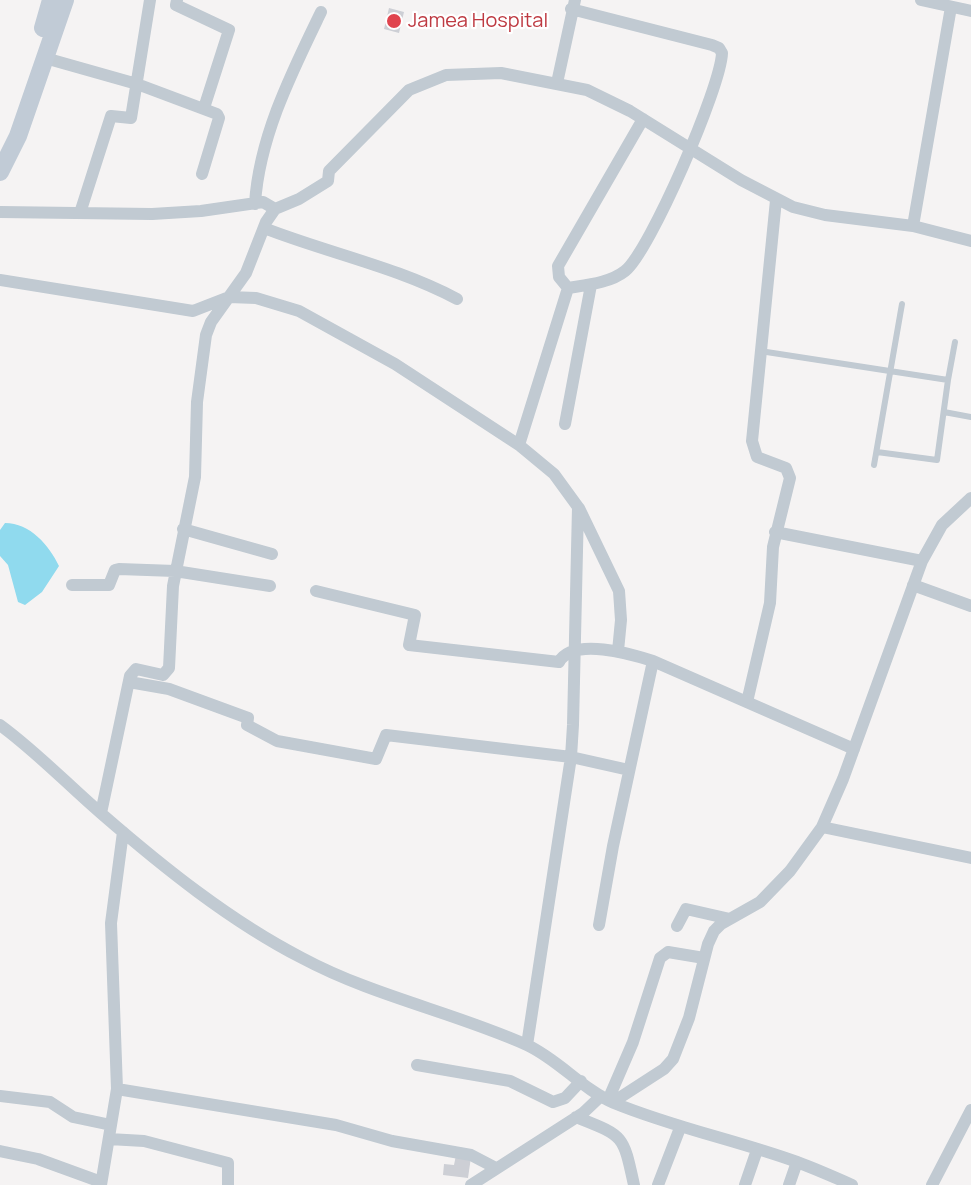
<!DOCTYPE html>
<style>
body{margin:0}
canvas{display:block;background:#f5f3f3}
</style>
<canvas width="971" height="1185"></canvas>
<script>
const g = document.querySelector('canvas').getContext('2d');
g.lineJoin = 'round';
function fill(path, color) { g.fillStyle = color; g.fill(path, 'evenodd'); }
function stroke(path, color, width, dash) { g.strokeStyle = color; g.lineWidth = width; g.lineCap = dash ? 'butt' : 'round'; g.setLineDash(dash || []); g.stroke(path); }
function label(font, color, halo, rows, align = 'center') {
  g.font = font + ' Manrope,sans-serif'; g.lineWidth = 4.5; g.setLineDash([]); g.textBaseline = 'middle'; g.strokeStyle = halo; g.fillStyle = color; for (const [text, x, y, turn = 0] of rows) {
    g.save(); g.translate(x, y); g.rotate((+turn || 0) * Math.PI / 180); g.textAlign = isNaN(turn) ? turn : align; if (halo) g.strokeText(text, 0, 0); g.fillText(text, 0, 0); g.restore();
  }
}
const water = new Path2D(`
 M5 523C30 523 49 545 59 566L42 592 25 605 18 602 8 565 0 556V530Z`);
const building = new Path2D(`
 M389 8 404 12 399 33 384 29Z
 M456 1155 471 1157 468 1178 443 1175 444 1164 454 1165Z`);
const lane = new Path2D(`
 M760 351 948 380 937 460 877 452
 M948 380 955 342
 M944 412 971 417
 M874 465 902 304`);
const street = new Path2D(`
 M177 0 176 5 229 30 204 108
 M921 0 971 11
 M45 58 137 84 217 114 219 118 202 174
 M557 83 575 0
 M255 204C259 137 292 72 321 12
 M0 212 152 214 201 211 263 202 275 209 299 199 328 181 329 171 409 90 446 75 501 73 587 90 630 111 741 180 793 207 825 215 913 226 971 241
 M80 213 111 116 131 118 150 0
 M913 226 951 7
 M264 228C328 253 397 267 457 299
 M0 280 193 311 229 297 256 298 299 311 395 364 519 445 554 474 578 507 573 725 571 757 527 1045
 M568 288C586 285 610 283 625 271 650 251 721 87 722 53L719 48 712 45 571 9
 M568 288 559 277 558 266 643 119
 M565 424 591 285
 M519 445 568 288
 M579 508 619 591 621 620 618 651
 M183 529 272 554
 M775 532 922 561
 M72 585H109L115 570 119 569 175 571 270 586
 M913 585 971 606
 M316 591 415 615 409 645 559 662C573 637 631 654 653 661
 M129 682 169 689 248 718 247 725 277 741 376 759 386 735 571 757 629 770
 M747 702 770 603 773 547 790 478 786 468 757 457 752 441 776 200
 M0 725C37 752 68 785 103 815 163 867 230 921 302 958 373 996 453 1012 527 1045 559 1060 582 1089 614 1103 675 1128 736 1140 797 1162 816 1169 834 1177 852 1185
 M101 813 130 676 136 669 163 675 169 668 173 586 195 477 197 402 206 335 211 322 246 273 266 222 275 209
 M822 827 971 858
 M599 925 613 846 653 661 854 749
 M677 926 686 909 730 919
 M417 1065 510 1081 553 1102 565 1098 581 1081
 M117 1089 336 1125 392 1141 471 1155 494 1167
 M0 1096 50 1102 73 1117 111 1125
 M608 1100 633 1042 660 958 668 952 704 958
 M613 1102 664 1069 673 1059 689 1018 708 944 714 931 721 924 760 902 790 871 822 827 843 779 922 561 942 525 971 498
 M576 1117C624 1136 623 1134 634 1185
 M109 1139 144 1141 228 1163V1185
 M0 1151 38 1159 101 1182
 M101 1185 117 1089 111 923 123 832
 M471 1185 583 1113 601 1096
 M658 1185 680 1128
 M745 1185 757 1150
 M789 1185 797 1162
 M932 1185 971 1110`);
const secondary = new Path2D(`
 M43 28 51 0
 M0 172 18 136 65 0`);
const markers = [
 [394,21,8,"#e0444e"]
];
const healthNames = [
 ["Jamea Hospital",408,21]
];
fill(water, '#90daee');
fill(building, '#cdcfd5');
stroke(lane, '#c1cad2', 6);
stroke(street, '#c1cad2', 12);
stroke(secondary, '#c1cbd6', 18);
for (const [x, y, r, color] of markers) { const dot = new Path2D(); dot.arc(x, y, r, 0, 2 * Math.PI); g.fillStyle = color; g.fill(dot); stroke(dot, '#fff', 2); }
label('20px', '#be3a42', '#fff', healthNames, 'left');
</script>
